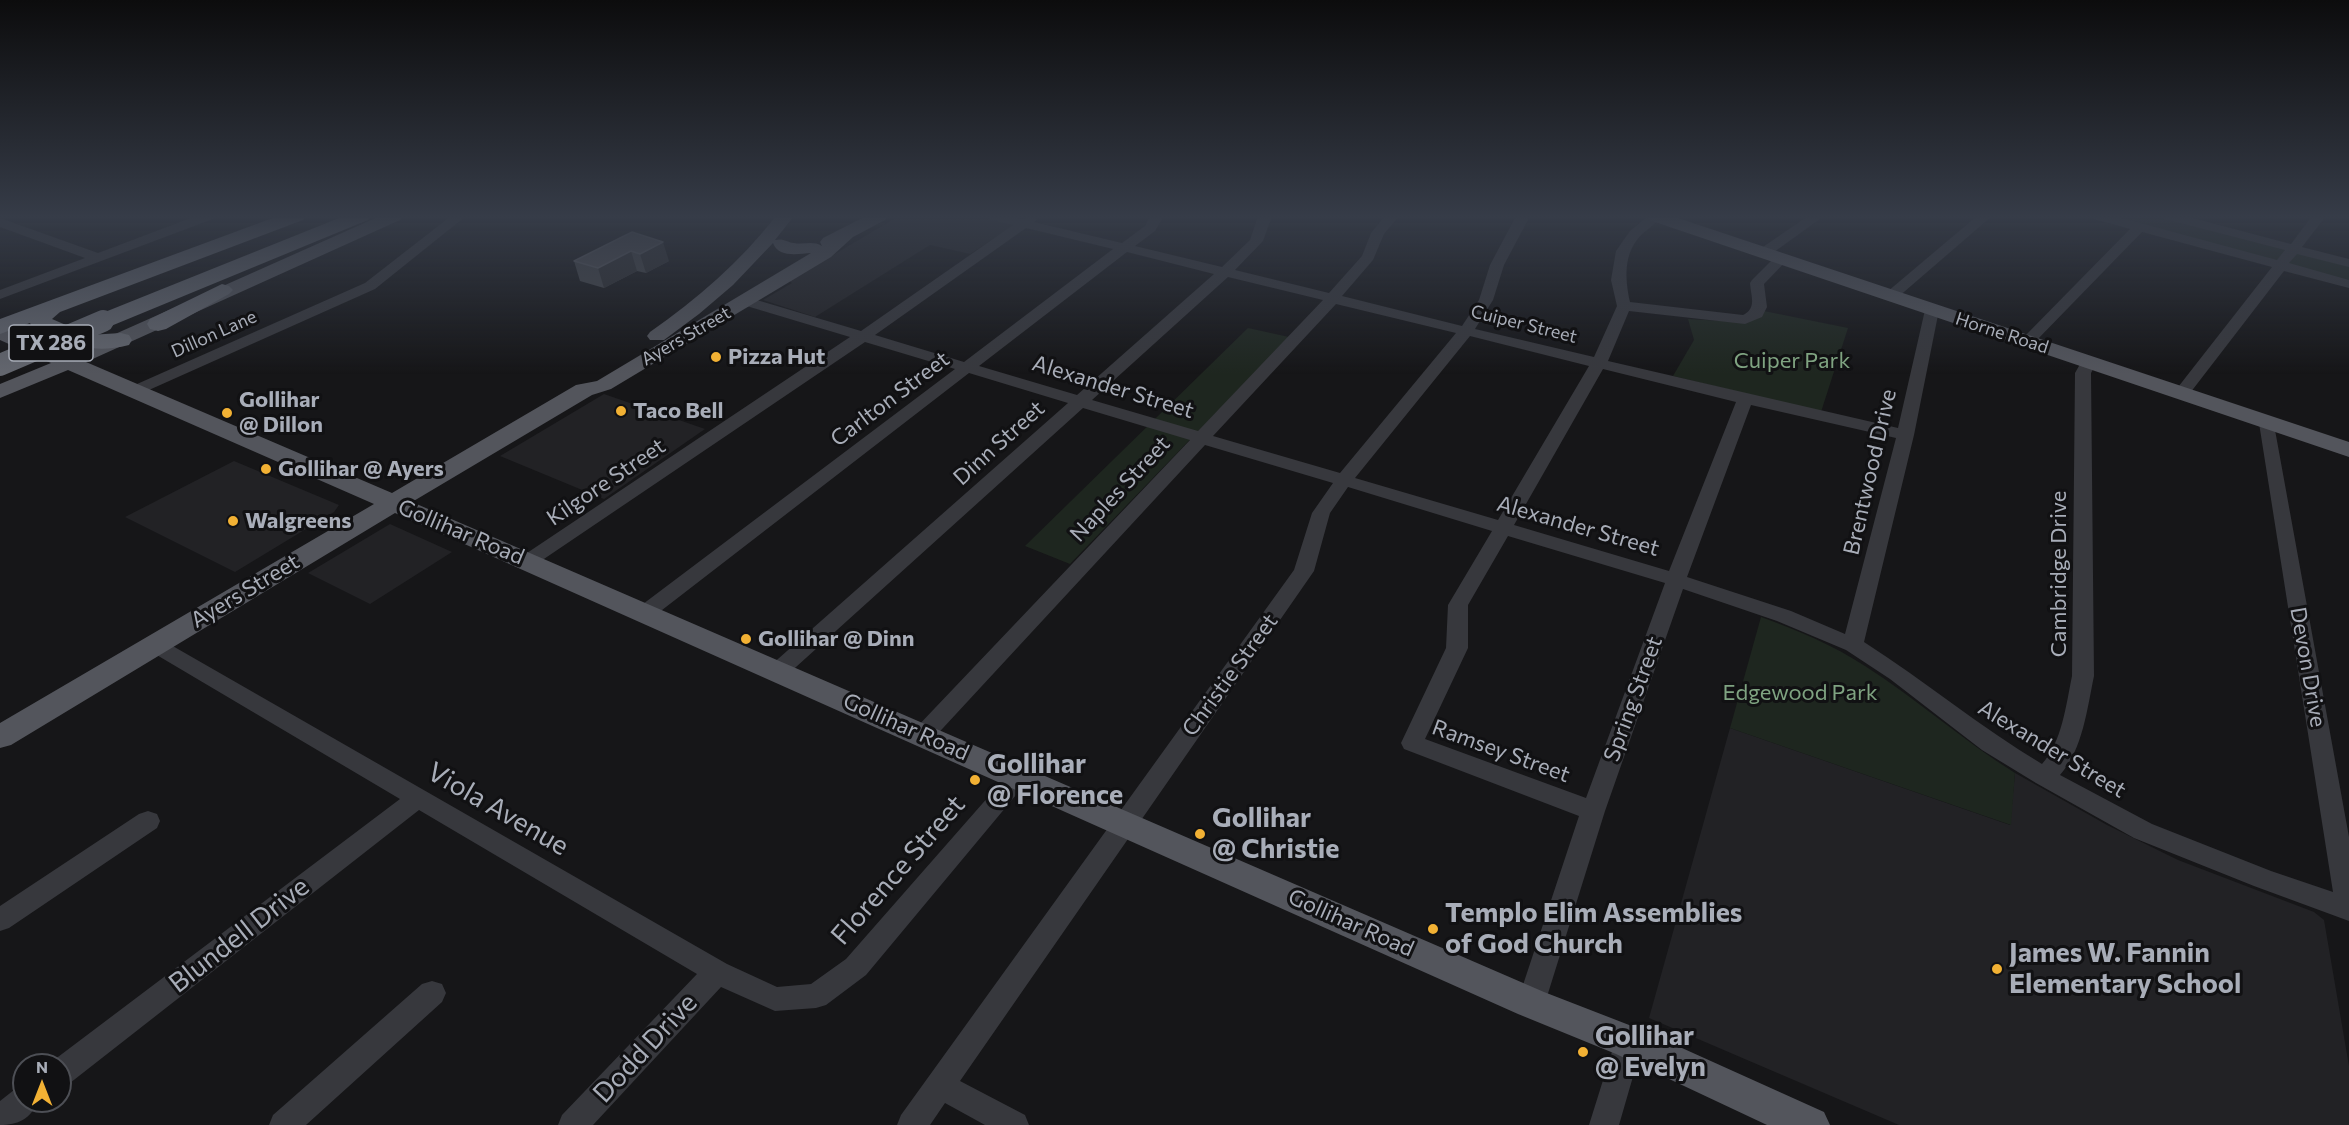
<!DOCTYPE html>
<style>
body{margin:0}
#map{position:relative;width:2349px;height:1125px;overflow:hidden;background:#161618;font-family:Commissioner,sans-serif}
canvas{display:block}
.north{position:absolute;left:12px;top:1053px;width:60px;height:60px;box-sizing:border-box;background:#111113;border:2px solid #4d4f55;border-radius:50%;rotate:0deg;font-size:16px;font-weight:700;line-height:24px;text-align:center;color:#a8adb8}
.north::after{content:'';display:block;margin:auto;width:21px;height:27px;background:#f2b134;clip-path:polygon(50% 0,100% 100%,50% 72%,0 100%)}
</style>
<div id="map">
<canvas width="2349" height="1125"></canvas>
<div class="north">N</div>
</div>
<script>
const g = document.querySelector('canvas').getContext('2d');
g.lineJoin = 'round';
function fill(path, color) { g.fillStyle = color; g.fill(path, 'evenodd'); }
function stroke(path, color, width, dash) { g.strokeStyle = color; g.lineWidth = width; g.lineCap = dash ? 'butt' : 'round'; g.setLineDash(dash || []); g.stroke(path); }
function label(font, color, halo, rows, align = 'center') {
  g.font = font + ' Commissioner,sans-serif'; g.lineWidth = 6; g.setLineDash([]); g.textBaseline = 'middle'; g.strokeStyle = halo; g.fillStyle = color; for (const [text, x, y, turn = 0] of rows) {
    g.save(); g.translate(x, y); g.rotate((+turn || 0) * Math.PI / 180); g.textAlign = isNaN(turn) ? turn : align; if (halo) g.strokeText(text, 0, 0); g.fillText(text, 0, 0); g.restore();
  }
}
const built = new Path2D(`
 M899 216H977L1013 224 1012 227 970 254 930 245 815 317 763 300 792 283 789 281Z
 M604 394 705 429 604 499 500 456Z
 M234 461 339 505 334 512 235 572 125 517Z
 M390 524 452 552 370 604 308 573Z
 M1730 728 2010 825 2015 773 2107 825 2178 860 2314 912 2324 920 2349 1066V1125H1899L1649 1018Z`);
const green = new Path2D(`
 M2106 216H2162L2349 266V282Z
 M1764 311 1848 328 1821 412 1673 376 1694 340 1688 319 1741 322Z
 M1248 328 1289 337 1070 564 1025 546Z
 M1761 617C1797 630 1833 645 1865 666 1917 699 1962 740 2015 773L2011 825 1730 728Z`);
const minor = new Path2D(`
 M196 216H215L213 219 0 299V290L85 258 0 227V218L98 253Z
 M451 216H466L375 289 140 394 134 396 126 391 128 388 365 283Z
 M987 216H1010L1022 219 1034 216 1037 219 1034 222 1122 243 1145 226 1150 216H1164L1155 231 1135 246 1222 267 1250 240 1258 216H1272L1263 241 1235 270 1329 293 1362 256 1371 233 1385 216H1399L1384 234 1373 260 1342 296 1462 326 1479 300 1490 265 1516 216H1530L1504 265 1493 300 1475 329 1594 357 1617 306 1611 280 1616 251 1630 231 1648 216H1663C1656 223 1648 229 1641 235 1623 254 1625 279 1630 302L1743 315C1757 308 1751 297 1750 283L1752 280 1777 255H1787L1789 258 1764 284 1767 307 1762 317 1745 324 1629 311 1608 361 1898 428 1925 310 1927 307H1937L1939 310 1914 435 1864 642C1925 681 1980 727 2042 764 2062 742 2066 705 2072 676L2075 373 2083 359H2095L2097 362 2091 373 2094 676C2087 709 2083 749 2060 775L2152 824 2271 871 2333 892 2259 423 2261 419H2273L2349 837V921L2254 886 2134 838 2036 783 1982 750 1890 679 1846 650 1777 621 1683 589 1605 811 1545 1003 1541 1012 1531 1015 1521 1012 1517 1003 1579 816 1404 749 1401 743 1446 648 1448 605 1492 531 1348 487 1330 513 1314 571 960 1081 1025 1115 1029 1125H985L945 1103 930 1125H897L901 1115 1294 570 1312 513 1333 483 1205 445 931 741 923 743 915 741 912 735 915 729 1190 440 1083 408 786 676 778 678 770 676 767 671 770 666 1068 403 969 373 653 617 646 619 639 617 636 612 639 607 955 369 865 342 535 565H521L518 561 521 557 850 337 740 304 738 301 740 298H750L861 331 1013 225 989 219ZM1026 228 1113 249 964 362 875 335ZM1127 252 1214 274 1077 395 979 366ZM1228 277 1323 300 1198 431 1092 400ZM1336 304 1456 333 1340 473 1213 436ZM1470 336 1589 366 1498 520 1355 478ZM1603 369 1736 402 1669 571 1514 525ZM1751 405 1896 438 1845 634 1791 611 1687 577ZM1508 536 1665 583 1586 798 1425 739 1468 648V605Z
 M1808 216H1824L1770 255H1760L1758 252 1760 249Z
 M1977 216H1992L1897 298H1887L1885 295 1887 292Z
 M2092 216H2114L2277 260 2285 250 2165 219 2163 216H2185L2291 244 2312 216H2326L2302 247 2349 259V267L2297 254 2289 263 2349 280V288L2284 271 2187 397H2175L2173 394 2175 391 2272 267 2142 232 2033 344H2023L2020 341 2023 338 2130 229 2094 219Z
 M157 639 164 641 727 964 777 987 811 984 846 959 1011 771 1019 768 1027 771 1031 777 866 975 826 1005 816 1008 775 1011 721 987 593 1125H558L562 1115 697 974 419 810 70 1083 60 1087V1065L50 1063 400 799 150 651 146 646 150 641Z
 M148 811 157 814 160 821 157 828 9 928 0 931V906L139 814Z
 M432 981 442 984 446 993 442 1002 306 1125H269L273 1115 422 984Z
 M1629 1029 1639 1033 1643 1042 1619 1125H1589L1615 1042 1619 1033Z
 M24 1086V1101H38C31 1119 18 1125 0 1125V1101L14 1090Z`);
const major = new Path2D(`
 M380 216H403L400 220 86 362 392 493 576 385 597 381 811 253C798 254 778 258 773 243L733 285 699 314 664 340H650L647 336 650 332C697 299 740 262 776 216H794L775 240C784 238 786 242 794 243 804 245 813 240 822 246L820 242 823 238 866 216H888L885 220 853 237 831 257 611 389 592 395 412 502 1544 992 1642 1030 1824 1112 1830 1125H1767L1616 1054 1518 1014 395 513 11 745 0 748V723L374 504 68 370 0 398V384L51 363 0 340V327L68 355Z
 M1646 216H1672L2349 442V457L1649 220Z`);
const highway = new Path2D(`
 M278 216H306L303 220 60 312 52 319 89 335 121 333 129 335 132 340 129 345C89 355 67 343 32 327L30 323 0 334V319Z
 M344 216H371L368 220 111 326 103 328 95 326 92 321 95 316Z
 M222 284 229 286 233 290 229 294 166 329 158 331 150 329 147 324 150 319Z`);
const highwayBridge = new Path2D(`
 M0 365 103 321`);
const wall = new Path2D(`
 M632 232 669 261 646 273 637 271 604 288 580 281 574 261Z`);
const shadedWall = new Path2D(`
 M663 242 669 261 646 273 640 254Z
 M631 251 637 271 604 288 598 268Z`);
const building = new Path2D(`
 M632 232 663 242 640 254 631 251 598 268 574 261Z`);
const markers = [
 [716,357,6,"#f2b134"],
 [621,411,6,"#f2b134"],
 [227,413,6,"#f2b134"],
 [266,469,6,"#f2b134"],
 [233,521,6,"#f2b134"],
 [746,639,6,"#f2b134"],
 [975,780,6,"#f2b134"],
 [1200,834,6,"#f2b134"],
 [1433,929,6,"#f2b134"],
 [1997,969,6,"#f2b134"],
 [1583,1052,6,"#f2b134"]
];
const farStreetnames = [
 ["Cuiper Street",1524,324,14],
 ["Horne Road",2002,333,18],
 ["Dillon Lane",214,334,-24],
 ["Ayers Street",686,336,-30]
];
const shields = [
 [51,343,84]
];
const shieldNames = [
 ["TX 286",51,343]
];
const poiNames = [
 ["Pizza Hut",728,357],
 ["Gollihar",239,400],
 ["@ Dillon",239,425],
 ["Taco Bell",633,411],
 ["Gollihar @ Ayers",278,469],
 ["Walgreens",245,521],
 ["Gollihar @ Dinn",758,639]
];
const parkNames = [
 ["Cuiper Park",1792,361],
 ["Edgewood Park",1800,693]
];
const streetNames = [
 ["Alexander Street",1113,387,17],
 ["Carlton Street",890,399,-37],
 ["Dinn Street",999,443,-42],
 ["Brentwood Drive",1870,472,-77],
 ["Kilgore Street",606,482,-34],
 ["Naples Street",1120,489,-47],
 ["Alexander Street",1578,526,16],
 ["Gollihar Road",461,532,23],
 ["Cambridge Drive",2059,574,-90],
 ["Ayers Street",245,591,-31],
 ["Devon Drive",2308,667,80],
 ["Christie Street",1230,675,-54],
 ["Spring Street",1633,699,-70],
 ["Gollihar Road",906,727,24],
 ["Alexander Street",2052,749,31],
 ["Ramsey Street",1501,751,20],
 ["Gollihar Road",1351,923,24]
];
const nearPoinames = [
 ["Gollihar",987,764],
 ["@ Florence",987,795],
 ["Gollihar",1212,818],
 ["@ Christie",1212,849],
 ["Templo Elim Assemblies",1445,913],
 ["of God Church",1445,944],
 ["James W. Fannin",2009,953],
 ["Elementary School",2009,984],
 ["Gollihar",1595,1036],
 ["@ Evelyn",1595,1067]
];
const nearStreetnames = [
 ["Viola Avenue",498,809,30],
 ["Florence Street",898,870,-49],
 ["Blundell Drive",239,935,-38],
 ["Dodd Drive",645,1048,-47]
];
fill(built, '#222225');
fill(green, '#1e261f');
fill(minor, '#37383d');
fill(major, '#53555c');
fill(highway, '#63666e');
stroke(highwayBridge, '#63666e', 22);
fill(wall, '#47494d');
fill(shadedWall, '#2f3033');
fill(building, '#525359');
stroke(building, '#5f6168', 1.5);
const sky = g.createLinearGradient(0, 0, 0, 374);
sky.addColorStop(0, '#0c0c0d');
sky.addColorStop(0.58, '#363c48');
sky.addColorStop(1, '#363c4800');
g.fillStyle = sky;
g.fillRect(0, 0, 2349, 374);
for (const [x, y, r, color] of markers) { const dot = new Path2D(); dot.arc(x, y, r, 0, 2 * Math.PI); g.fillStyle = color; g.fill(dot); stroke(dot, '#111113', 2); }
label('18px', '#a8adb8', '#111113', farStreetnames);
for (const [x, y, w] of shields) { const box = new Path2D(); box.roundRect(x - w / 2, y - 18, w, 36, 4.5); g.fillStyle = '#111113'; g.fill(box); stroke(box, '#a8adb8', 1.5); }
label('bold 21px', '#a8adb8', null, shieldNames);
label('bold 22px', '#a8adb8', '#111113', poiNames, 'left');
label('22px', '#7fa381', '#111113', parkNames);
label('22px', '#a8adb8', '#111113', streetNames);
label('bold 27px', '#a8adb8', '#111113', nearPoinames, 'left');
label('27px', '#a8adb8', '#111113', nearStreetnames);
</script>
